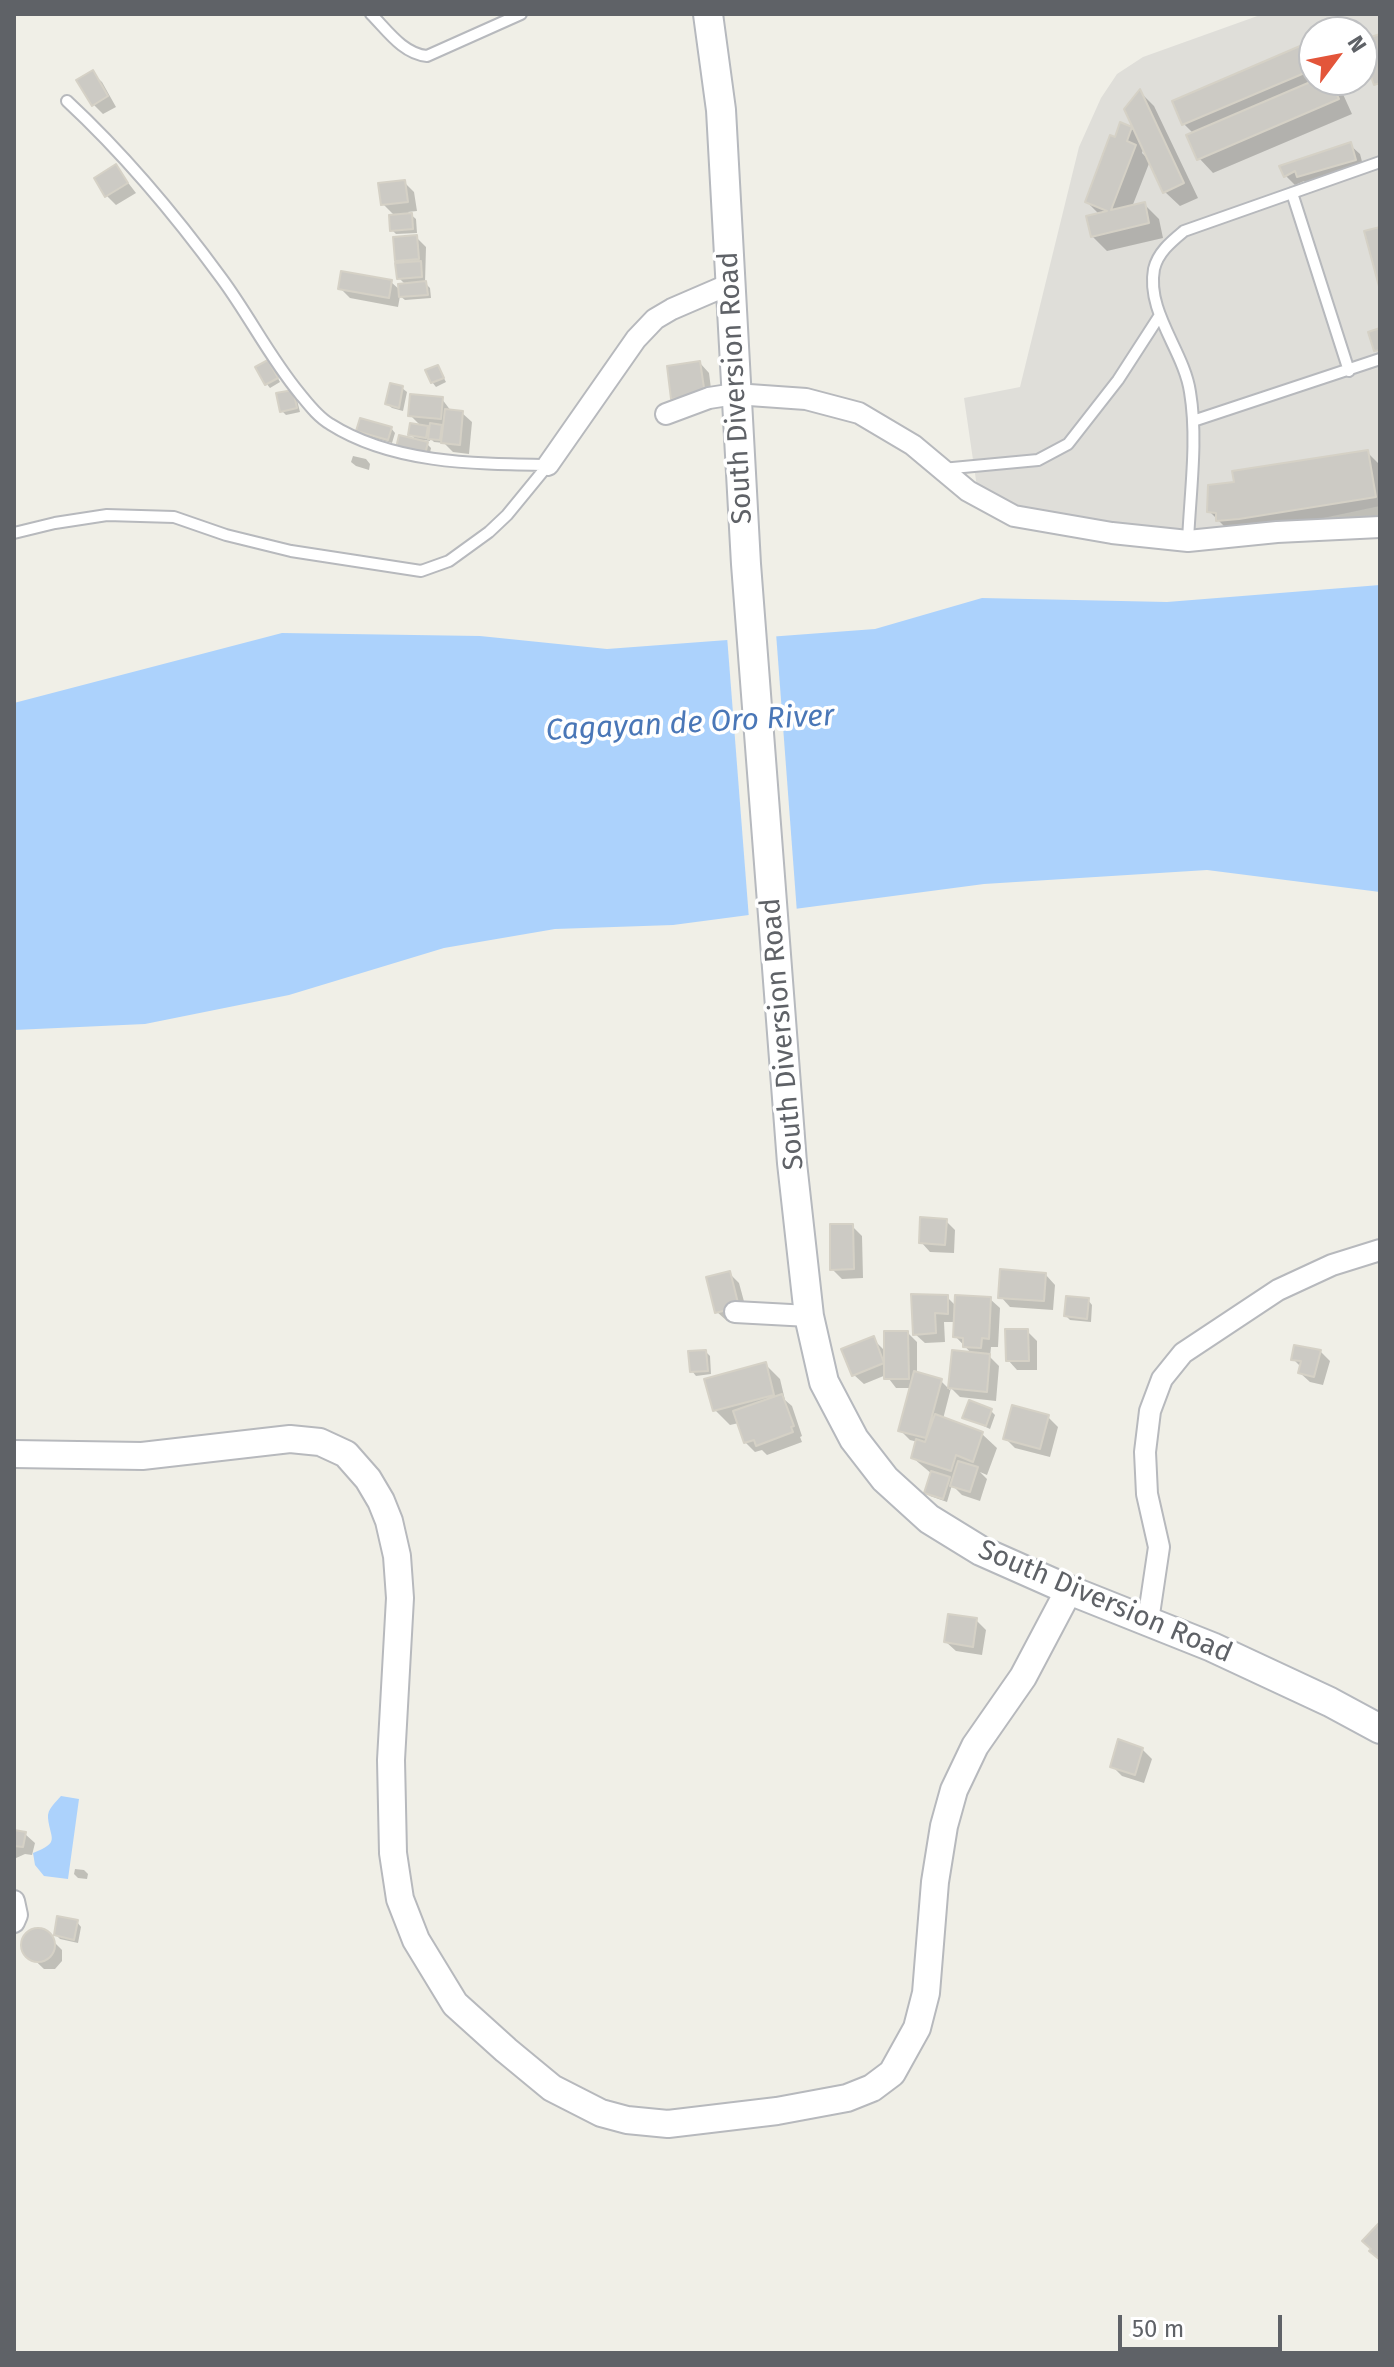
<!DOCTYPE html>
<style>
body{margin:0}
#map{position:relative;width:1394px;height:2367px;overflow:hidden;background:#f0efe7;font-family:"Fira Sans",sans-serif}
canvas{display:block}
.frame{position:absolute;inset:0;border:16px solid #5f6267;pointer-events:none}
.north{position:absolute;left:1298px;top:16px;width:80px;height:80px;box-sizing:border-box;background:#fff;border:2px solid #bfc0c2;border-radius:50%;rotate:58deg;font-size:22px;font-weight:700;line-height:32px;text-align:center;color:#5f6267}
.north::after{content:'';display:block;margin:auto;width:28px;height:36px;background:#e3553a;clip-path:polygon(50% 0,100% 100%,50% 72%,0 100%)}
.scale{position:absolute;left:1118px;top:2315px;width:164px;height:36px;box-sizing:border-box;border:4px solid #5f6267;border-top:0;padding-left:10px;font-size:24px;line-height:28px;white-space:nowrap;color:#5f6267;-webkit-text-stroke:6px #fff;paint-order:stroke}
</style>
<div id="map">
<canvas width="1394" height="2367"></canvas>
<div class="frame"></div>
<div class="north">N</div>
<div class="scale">50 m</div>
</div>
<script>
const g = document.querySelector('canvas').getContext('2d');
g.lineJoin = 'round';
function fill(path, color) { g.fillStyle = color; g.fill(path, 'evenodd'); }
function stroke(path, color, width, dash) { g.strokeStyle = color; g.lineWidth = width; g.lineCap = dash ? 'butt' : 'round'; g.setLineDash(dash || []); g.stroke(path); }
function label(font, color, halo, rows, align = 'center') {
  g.font = font + ' "Fira Sans",sans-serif'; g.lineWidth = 7; g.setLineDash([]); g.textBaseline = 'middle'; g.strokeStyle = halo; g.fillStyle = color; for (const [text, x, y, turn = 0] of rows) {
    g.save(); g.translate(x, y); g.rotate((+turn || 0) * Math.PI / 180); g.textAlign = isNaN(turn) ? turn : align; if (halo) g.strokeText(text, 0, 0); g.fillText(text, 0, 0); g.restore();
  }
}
const industrial = new Path2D(`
 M1263 14H1380V506L1314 520 1168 531 979 501 964 398 1020 387 1079 147 1101 98 1117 74 1143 57ZM1314 32H1362V80H1314Z`);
const water = new Path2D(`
 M1380 585V892L1207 870 984 884 673 925 555 929 444 948 289 995 145 1024 14 1030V703L282 633 480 636 607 649 875 629 982 598 1167 602Z
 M61 1796 79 1799 68 1879 44 1876 35 1865 33 1853C61 1842 50 1839 48 1818 47 1809 56 1802 61 1796Z`);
const pier = new Path2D(`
 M776 633 797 913 749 919 727 636Z`);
const shadow = new Path2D(`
 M1314 41V80H1335L1332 82 1342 92 1352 114 1213 173 1199 158 1194 134 1184 124 1174 102Z
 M92 73 102 82 116 107 103 114 94 105Z
 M1140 92 1154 106 1198 198 1180 206 1165 192 1144 147 1142 153 1150 161 1132 207 1144 204 1159 219 1163 238 1107 251 1092 236 1100 215 1087 202 1116 139 1131 128 1138 135Z
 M1350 145 1360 154 1364 169 1309 186 1304 181 1295 185 1285 175Z
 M116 167 136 193 116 205 107 196Z
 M404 182 414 192 417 211 408 212 416 219 417 233 396 234 392 230 395 216 383 204Z
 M416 237 426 247 425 283 430 288 431 298 405 300 400 296 398 307 350 298 340 288 391 282 401 291 406 285 399 278 401 265 397 260Z
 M700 363 709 373 713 404 683 408 673 398Z
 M272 367 280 382 270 388 266 383Z
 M438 367 446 382 436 387 432 382Z
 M402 388 407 392 403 411 392 408 387 404Z
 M292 392 296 396 300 412 286 415 282 411Z
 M442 399 451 411 462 413 472 422 469 454 453 452 444 443 434 442 430 438V441L423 440 431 448 429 458 411 434 422 427 410 415Z
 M391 428 395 433 392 443 362 435 358 430Z
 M1367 452 1380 465V519L1229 531 1209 511 1236 484Z
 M353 456 366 459 370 464 369 470 356 466 351 462Z
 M946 1221 955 1230 954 1253 930 1252 921 1242Z
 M852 1226 862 1236 863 1278 842 1279 832 1269Z
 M729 1273 739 1283 748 1316 727 1321 717 1312Z
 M1046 1275 1055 1285 1053 1310 1010 1307 1001 1297Z
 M947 1297 956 1306 990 1299 1000 1308 998 1347H991L990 1357 999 1366 996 1401 960 1397 951 1388 943 1419 982 1434 997 1448 987 1475 980 1472 987 1479 980 1501 962 1495 952 1485 947 1502 930 1496 926 1492 932 1474 913 1458 918 1442 910 1440 900 1430 911 1388H896L886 1375 864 1384 854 1375 873 1339 886 1352 908 1333 917 1342V1374L941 1381 950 1390 954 1353 973 1355 955 1336 956 1322H944L945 1342 925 1343 915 1334Z
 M1088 1300 1092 1305 1091 1322 1070 1320 1066 1316Z
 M1028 1332 1037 1341V1370H1017L1008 1360Z
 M1295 1347 1321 1352 1330 1361 1323 1385 1310 1382 1300 1373 1301 1367 1293 1359Z
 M706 1352 710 1356 711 1374 696 1376 692 1371Z
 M765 1364 780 1379 785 1400 792 1406 802 1436 800 1437 802 1442 767 1455 762 1450 755 1452 745 1442 739 1423 730 1425 715 1410Z
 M991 1411 995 1415 990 1429 964 1417Z
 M1048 1417 1058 1427 1050 1457 1015 1448 1005 1438Z
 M976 1620 986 1630 982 1655 956 1651 946 1642Z
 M1142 1749 1152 1759 1144 1783 1122 1776 1112 1766Z
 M14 1832 25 1834 35 1843 32 1855 25 1854 14 1859Z
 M75 1869 84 1870 88 1874 87 1879 78 1878 74 1874Z
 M77 1922 81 1927 78 1943 60 1939 56 1935Z
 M43 1931 62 1950V1961L55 1969H44L25 1951 24 1940 32 1932Z`);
const building = new Path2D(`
 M1380 34V83L1374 85 1362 52V40Z
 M1314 40V69L1182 125 1172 101Z
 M93 70 108 96 92 106 76 80Z
 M1315 80H1330L1339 99 1197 160 1186 135Z
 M1140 89 1184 183 1163 193 1124 109Z
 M1120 122 1132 127 1127 141 1136 145 1111 210 1145 202 1149 223 1091 237 1086 216 1107 211 1085 202 1110 135 1115 137Z
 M1351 142 1356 160 1297 177 1295 171 1284 177 1279 166Z
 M116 164 128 183 105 197 94 178Z
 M405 180 408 202 381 205 378 183Z
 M412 213 413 229 390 231 389 215Z
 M1380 227V290L1364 231Z
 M417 235 419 259 395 261 393 237Z
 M421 261 422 277 397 279 395 263Z
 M341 271 392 280 389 298 338 289Z
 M426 281 428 295 399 297 398 284Z
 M1380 328V350L1374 351 1368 332Z
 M268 360 278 378 265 385 255 367Z
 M700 361 705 395 671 399 667 366Z
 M438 365 444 378 431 383 425 370Z
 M390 383 403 386 399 408 385 404Z
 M293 390 297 408 280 412 276 393Z
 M410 394 443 397 441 419 408 416Z
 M445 409 463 411 460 445 441 443Z
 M360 418 392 427 388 440 356 431Z
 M410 423 428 426 426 438 408 435Z
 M430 423 442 425 440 440 428 439Z
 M399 435 428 442 425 455 396 448Z
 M1368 450 1376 497 1239 519 1216 521V513L1207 512 1208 485 1234 482 1232 471Z
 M920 1217 947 1219 945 1245 919 1243Z
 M830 1224H853L854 1269 830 1270Z
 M1000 1269 1046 1273 1044 1301 998 1298Z
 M730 1271 739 1307 715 1313 706 1277Z
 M911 1294 948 1295V1314L935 1313 936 1333 913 1335Z
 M955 1295 991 1297 989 1339 982 1338 981 1348 963 1347V1338L953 1337Z
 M1066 1296 1089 1298 1087 1319 1064 1316Z
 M1005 1329H1028L1029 1361H1006Z
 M884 1331H908L909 1379H884Z
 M874 1336 884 1363 852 1376 841 1349Z
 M1294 1345 1321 1350 1314 1377 1298 1373 1301 1361 1291 1360Z
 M706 1350 708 1371 690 1372 688 1351Z
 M952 1350 990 1354 987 1392 948 1388Z
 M766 1362 774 1395 713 1411 704 1379Z
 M914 1371 942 1379 926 1438 898 1431Z
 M782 1394 794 1426 791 1427 793 1432 756 1446 754 1440 744 1443 733 1411Z
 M969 1400 992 1409 986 1426 962 1418Z
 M1012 1405 1049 1415 1040 1449 1003 1439Z
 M935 1414 983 1432 973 1462 956 1455 951 1471 911 1458 916 1439 925 1442Z
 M958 1461 978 1467 970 1492 950 1486Z
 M931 1471 950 1477 943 1499 924 1493Z
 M948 1614 977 1618 973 1647 944 1642Z
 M1118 1739 1143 1748 1135 1775 1110 1767Z
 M14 1830 26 1832 23 1847 14 1846Z
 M57 1916 78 1920 74 1940 54 1935Z
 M21 1945a17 17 0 1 1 34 0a17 17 0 1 1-34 0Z
 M1379 2223 1380 2224V2260L1369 2251 1371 2249 1362 2241Z`);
const service = new Path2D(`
 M371 14C387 30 403 54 427 56L521 14
 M67 101C124 154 176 216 222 279 250 317 270 358 300 394 309 405 318 417 330 424 393 464 476 464 548 465
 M1292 193 1349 371
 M1193 421 1380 359
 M942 469 1038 460 1068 444 1118 380 1160 315
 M14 533 55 523 107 515 174 517 226 535 291 551 421 571 449 561 489 532 507 515 548 465
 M1188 541C1190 493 1198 440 1190 392 1184 351 1146 312 1154 269 1158 252 1172 241 1184 231L1380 162`);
const minor = new Path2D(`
 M666 414 709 398 735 394 806 399 859 413 913 445 968 491 1014 516 1112 533 1188 541 1277 532 1380 527
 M548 465 636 339 655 319 672 309 730 284
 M735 1312 809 1316
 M1148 1621 1159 1547 1147 1494 1145 1452 1150 1411 1162 1379 1183 1353 1278 1290 1332 1265 1380 1250
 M14 1901 17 1915 14 1922`);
const tertiary = new Path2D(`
 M14 1454 142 1456 290 1439 320 1442 346 1454 368 1479 381 1501 389 1521 397 1556 400 1598 391 1760 393 1853 400 1899 416 1940 455 2004 506 2050 552 2088 601 2113 627 2120 668 2124 777 2111 847 2098 872 2088 892 2073 917 2028 926 1993 935 1882 944 1826 954 1790 975 1746 1023 1677 1069 1590`);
const secondary = new Path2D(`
 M708 14 721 110 746 564 792 1163 809 1316 824 1382 854 1439 885 1479 929 1519 981 1551 1069 1590 1212 1647 1330 1702 1380 1729`);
const streetNames = [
 ["South Diversion Road",736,388,-93],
 ["South Diversion Road",783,1034,-95],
 ["South Diversion Road",1105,1602,23]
];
const waterNames = [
 ["Cagayan de Oro River",690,724,-3]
];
fill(industrial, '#dfded9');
fill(water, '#acd2fc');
fill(pier, '#f0efe7');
fill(shadow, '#0003');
fill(building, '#cccac4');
stroke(building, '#d5d1c6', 2);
stroke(service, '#b7b9bd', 14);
stroke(minor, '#b7b9bd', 24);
stroke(tertiary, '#b7b9bd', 30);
stroke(secondary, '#b6b9be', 32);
stroke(service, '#fff', 10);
stroke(minor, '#fff', 20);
stroke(tertiary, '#fff', 26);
stroke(secondary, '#fff', 28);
label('28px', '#5f6267', '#fff', streetNames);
label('italic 30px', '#4a77b7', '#fff', waterNames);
</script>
